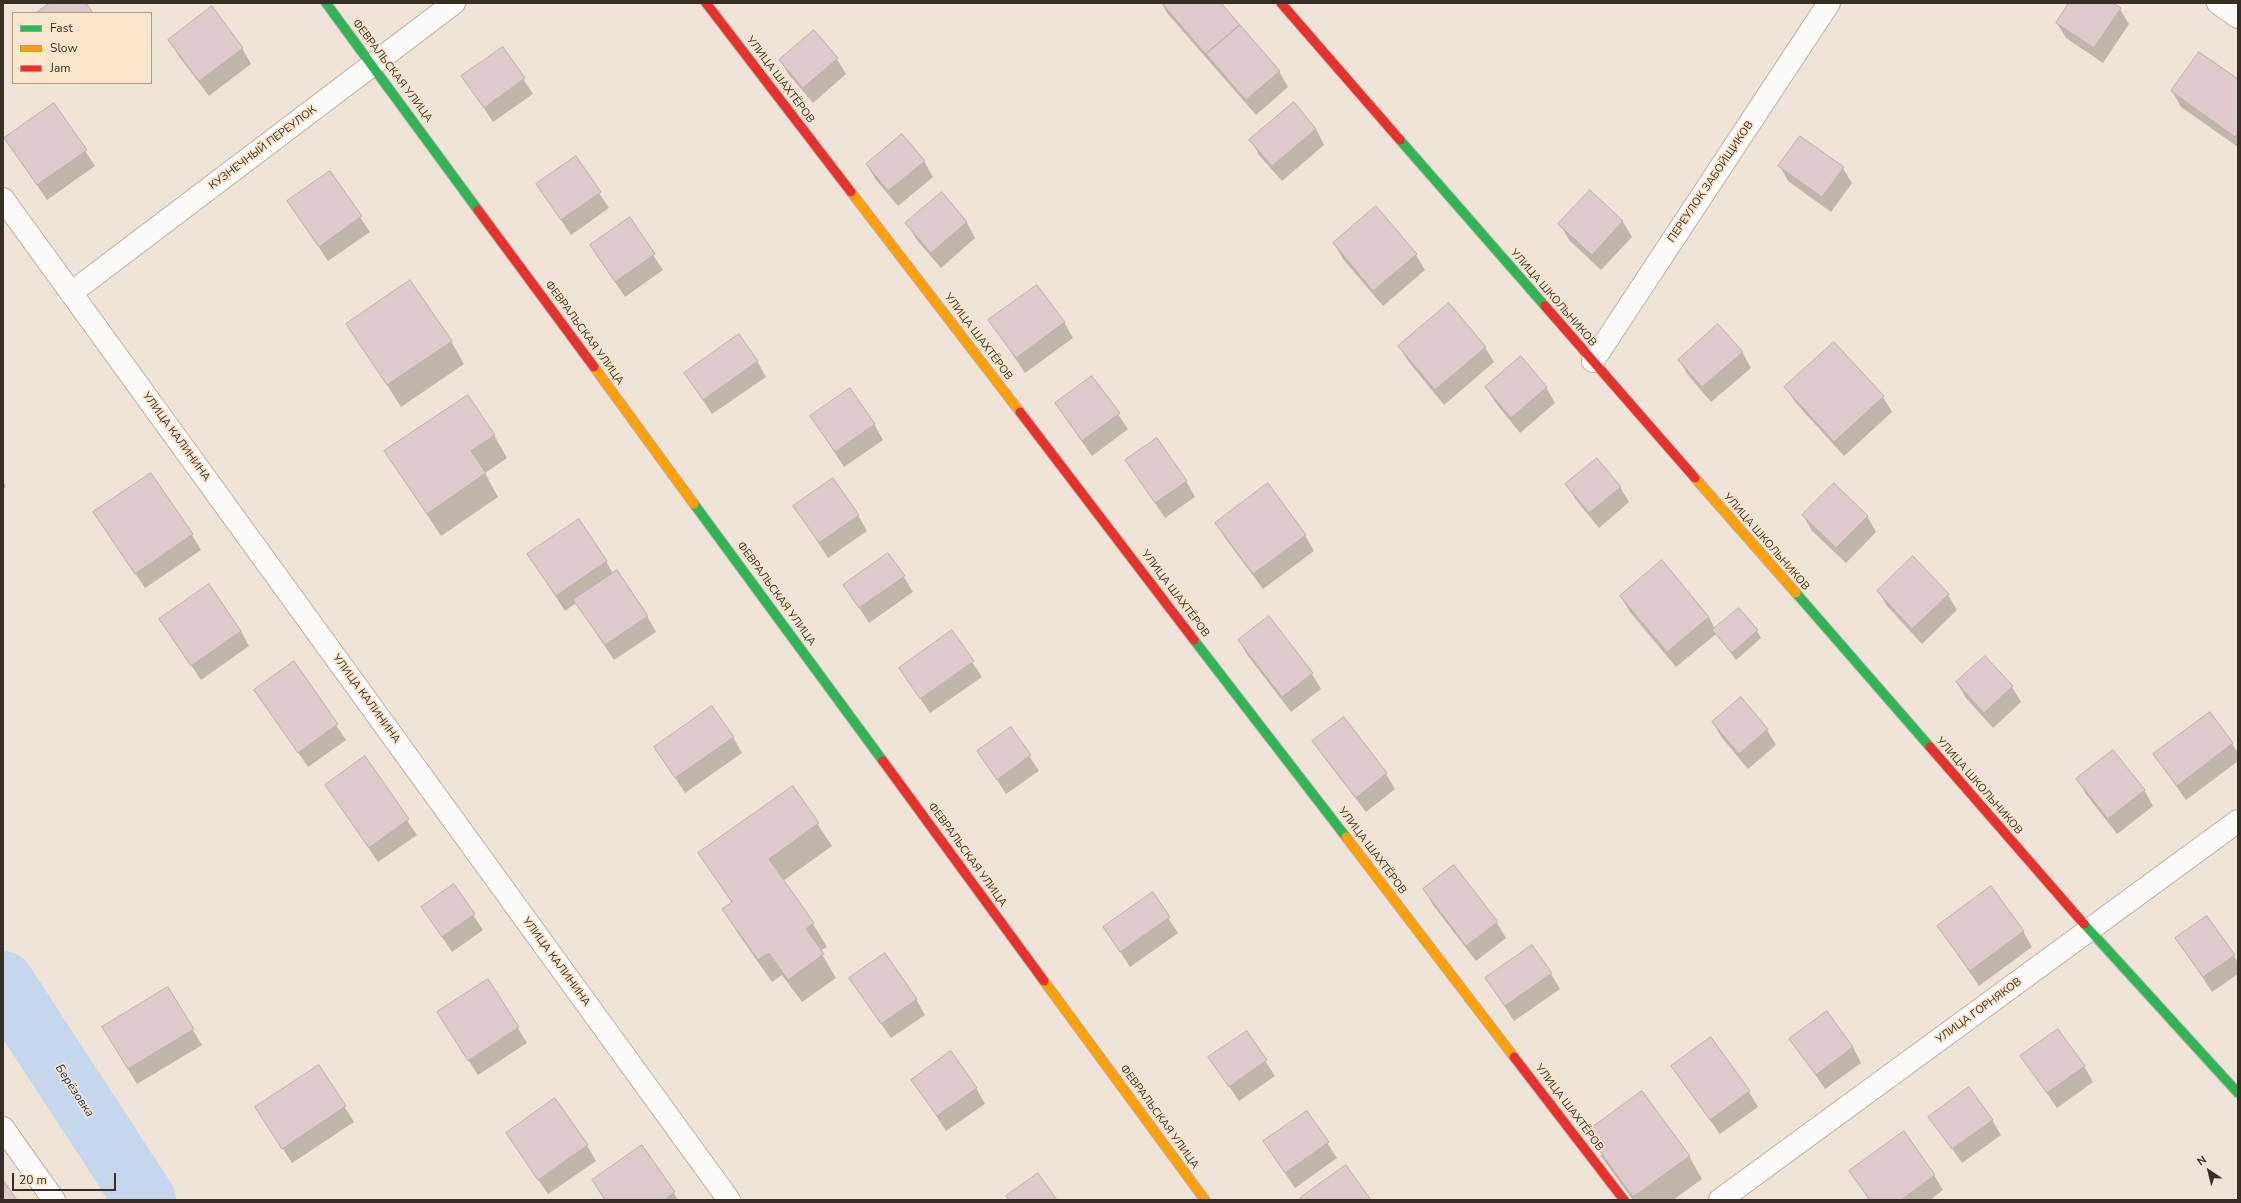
<!DOCTYPE html>
<meta charset="utf-8">
<style>
body{margin:0}
#map{position:relative;width:2241px;height:1203px;overflow:hidden;background:#f0e4d8;font-family:"Nunito Sans",sans-serif}
canvas{display:block}
.frame{position:absolute;inset:0;border:4px solid #372f26;pointer-events:none}
.legend{position:absolute;left:12px;top:12px;width:140px;height:72px;box-sizing:border-box;background:#fbe5cd;border:1px solid #ad9c8a;margin:0;padding:5px 7px;list-style:none;font-size:12px;color:#372f26}
.legend li{display:flex;align-items:center;gap:8px;height:20px}
.legend b{width:20px;border:1px solid #ad9c8a}
.north{position:absolute;left:2189px;top:1151px;width:40px;height:40px;-webkit-text-stroke:3px #fbe5cd;paint-order:stroke;rotate:325deg;font-size:11px;font-weight:700;line-height:16px;text-align:center;color:#372f26}
.north::after{content:'';display:block;margin:auto;width:14px;height:18px;background:#372f26;clip-path:polygon(50% 0,100% 100%,50% 72%,0 100%)}
.scale{position:absolute;left:12px;top:1173px;width:104px;height:18px;box-sizing:border-box;border:2px solid #372f26;border-top:0;padding-left:5px;font-size:12px;line-height:14px;white-space:nowrap;color:#372f26;-webkit-text-stroke:3px #fbe5cd;paint-order:stroke}
</style>
<div id="map">
<canvas width="2241" height="1203"></canvas>
<div class="frame"></div>
<ul class="legend">
<li><b style="height:5px;background:#30b455"></b>Fast</li>
<li><b style="height:5px;background:#ff9f0a"></b>Slow</li>
<li><b style="height:5px;background:#e5322d"></b>Jam</li>
</ul>
<div class="north">N</div>
<div class="scale">20 m</div>
</div>
<script>
const g = document.querySelector('canvas').getContext('2d');
g.lineJoin = 'round';
function fill(path, color) { g.fillStyle = color; g.fill(path, 'evenodd'); }
function stroke(path, color, width, dash) { g.strokeStyle = color; g.lineWidth = width; g.lineCap = dash ? 'butt' : 'round'; g.setLineDash(dash || []); g.stroke(path); }
function label(font, color, halo, rows, align = 'center') {
  g.font = font + ' "Nunito Sans",sans-serif'; g.lineWidth = 3.5; g.setLineDash([]); g.textBaseline = 'middle'; g.strokeStyle = halo; g.fillStyle = color; for (const [text, x, y, turn = 0] of rows) {
    g.save(); g.translate(x, y); g.rotate((+turn || 0) * Math.PI / 180); g.textAlign = isNaN(turn) ? turn : align; if (halo) g.strokeText(text, 0, 0); g.fillText(text, 0, 0); g.restore();
  }
}
const shadow = new Path2D(`
 M1162 3H1220L1279 71 1288 87 1256 115 1167 13Z
 M2070 3H2111L2120 9 2129 24 2103 63 2066 38 2057 23Z
 M814 32 837 59 846 74 813 103 789 75 780 60Z
 M169 40 242 48 251 64 209 96 178 55Z
 M503 48 533 94 493 122 463 76Z
 M2238 81V147L2181 107 2172 91Z
 M54 104 95 166 47 200 5 138Z
 M1293 104 1316 129 1324 145 1282 181 1259 155 1251 140Z
 M575 157 609 208 571 235 537 184Z
 M924 161 933 177 898 206 876 180 867 165Z
 M1780 166 1843 168 1852 183 1831 212 1788 181Z
 M330 172 370 232 328 261 288 201Z
 M1590 192 1623 222 1632 237 1601 270 1569 240 1560 224Z
 M942 194 967 223 975 238 941 268 916 239 907 223Z
 M1376 208 1416 255 1425 270 1383 306 1343 259 1334 243Z
 M629 219 663 270 625 297 591 246Z
 M990 321 1064 322 1073 338 1025 373Z
 M348 324 451 341 464 364 401 407Z
 M1834 343 1883 397 1892 412 1844 456 1795 402 1786 387Z
 M1399 346 1485 347 1494 362 1444 405 1408 361Z
 M1742 352 1751 368 1711 402 1688 375 1679 360Z
 M1521 358 1546 387 1555 403 1520 433 1495 402 1486 387Z
 M757 361 766 377 712 414 685 373Z
 M1092 377 1128 429 1092 456 1056 404Z
 M811 416 874 424 883 440 844 467Z
 M494 435 507 458 485 473 498 497 441 536 386 452Z
 M1127 461 1186 481 1195 497 1165 518Z
 M3 481 6 487 3 489Z
 M1567 485 1620 487 1629 502 1599 528 1576 500Z
 M795 507 858 515 867 531 828 558Z
 M95 513 192 535 201 550 145 588Z
 M1803 515 1867 516 1876 532 1846 563 1812 531Z
 M1216 523 1305 535 1314 551 1263 589 1225 538Z
 M528 554 606 561 613 574 647 616 656 632 614 660 576 603 565 611Z
 M1662 562 1709 617 1715 629 1757 631 1761 638 1736 660 1716 634 1676 667 1630 612 1621 597Z
 M904 577 913 592 869 623 844 585Z
 M1878 591 1948 595 1957 610 1922 644 1887 606Z
 M1269 618 1312 674 1321 689 1291 712 1248 656 1239 641Z
 M160 619 241 631 249 646 201 680Z
 M952 632 982 677 930 713 900 668Z
 M1985 657 2012 687 2021 702 1993 728 1966 698 1957 683Z
 M294 663 346 740 308 767 255 690Z
 M1741 698 1767 730 1776 745 1748 769 1722 738 1713 723Z
 M1344 718 1386 774 1395 789 1366 812 1323 756 1314 741Z
 M1011 728 1039 771 1006 794 978 751Z
 M733 737 742 753 685 793 655 747Z
 M2232 743 2238 754V761L2186 800 2154 755Z
 M364 758 417 835 378 862 326 785Z
 M2077 779 2144 790 2153 806 2117 834 2086 794Z
 M793 787 832 846 783 881 813 924 827 947 820 951 836 978 802 1002 782 975 772 982 737 932 724 909 732 903 699 853Z
 M453 885 483 930 452 952 422 907Z
 M1424 889 1497 923 1506 938 1476 961 1433 905Z
 M1152 894 1178 933 1130 967 1104 927Z
 M1938 926 2023 931 2032 947 1979 986Z
 M2177 938 2234 956 2238 963V974L2212 992Z
 M1551 974 1560 989 1514 1021 1486 978Z
 M850 979 916 999 925 1015 891 1038Z
 M488 980 527 1043 478 1075 438 1013Z
 M168 989 202 1045 137 1084 112 1043Z
 M1246 1032 1275 1076 1239 1101 1210 1058Z
 M1791 1039 1853 1047 1861 1063 1825 1089Z
 M2022 1057 2084 1066 2093 1082 2057 1108Z
 M319 1066 354 1122 292 1163 256 1107Z
 M1672 1067 1749 1092 1758 1107 1720 1134Z
 M913 1080 976 1088 985 1104 946 1131Z
 M1307 1112 1337 1158 1295 1188 1264 1142Z
 M1930 1117 1992 1120 2001 1135 1962 1163Z
 M507 1133 587 1145 596 1161 548 1194Z
 M1600 1155 1689 1156 1702 1179 1673 1200H1633Z
 M1850 1171 1934 1175 1943 1190 1930 1200H1869Z
 M593 1181 674 1193 678 1200H605Z`);
const river = new Path2D(`
 M3 982 145 1200`);
const building = new Path2D(`
 M50 3H86L93 13H36Z
 M1162 3H1221L1240 25 1206 54Z
 M2069 3H2113L2121 8 2094 48 2056 23Z
 M212 6 243 48 199 81 168 40Z
 M1240 25 1280 71 1246 100 1206 54Z
 M814 30 838 58 803 88 779 60Z
 M503 47 525 78 484 108 461 76Z
 M2199 52 2238 79V133L2235 137 2171 91Z
 M1294 102 1316 129 1272 166 1249 140Z
 M54 103 87 150 37 185 4 138Z
 M902 134 925 161 888 191 866 164Z
 M1800 136 1844 167 1822 197 1778 166Z
 M576 156 601 192 561 220 536 184Z
 M330 171 362 216 319 247 287 201Z
 M1590 190 1623 221 1592 255 1558 224Z
 M942 192 967 222 931 253 905 223Z
 M1376 206 1417 254 1373 291 1333 243Z
 M630 217 655 254 615 282 590 245Z
 M410 280 452 341 387 385 346 324Z
 M1037 285 1065 322 1016 358 988 320Z
 M1449 303 1486 347 1435 390 1398 346Z
 M1718 324 1743 352 1702 387 1678 360Z
 M739 334 758 361 703 400 684 373Z
 M1834 342 1884 396 1834 442 1784 387Z
 M1521 356 1547 387 1511 418 1485 387Z
 M1092 376 1120 413 1082 441 1055 403Z
 M850 388 875 424 835 452 810 416Z
 M468 395 495 435 471 451 486 473 427 514 384 451Z
 M1157 438 1187 481 1155 503 1125 460Z
 M1597 458 1621 487 1589 513 1565 484Z
 M151 473 193 534 135 574 93 512Z
 M833 478 859 515 819 543 793 506Z
 M1268 483 1306 535 1253 574 1215 523Z
 M1834 483 1868 516 1836 548 1802 515Z
 M579 519 607 561 556 596 527 554Z
 M888 553 905 576 859 608 843 585Z
 M1913 556 1949 594 1912 629 1877 591Z
 M1662 560 1709 617 1667 652 1620 596Z
 M617 570 648 616 605 645 573 600Z
 M209 584 241 631 191 666 159 619Z
 M1739 608 1758 630 1732 653 1712 630Z
 M1269 616 1313 673 1282 697 1238 640Z
 M952 630 974 661 920 699 899 668Z
 M1985 656 2013 686 1984 713 1956 682Z
 M294 661 338 724 298 753 254 690Z
 M1741 697 1768 729 1739 754 1712 722Z
 M712 706 734 737 675 778 654 747Z
 M2210 712 2233 743 2177 786 2153 754Z
 M1344 717 1387 773 1356 798 1312 741Z
 M1011 727 1031 755 997 780 977 751Z
 M2113 750 2145 790 2108 819 2076 779Z
 M365 756 409 819 369 848 325 785Z
 M793 786 819 823 769 859 814 923 806 929 824 954 788 980 769 953 758 960 722 909 732 902 698 853Z
 M1454 865 1498 922 1466 946 1423 889Z
 M454 884 475 914 442 937 421 907Z
 M1991 886 2024 931 1970 971 1937 926Z
 M1153 892 1170 917 1120 952 1103 927Z
 M2207 916 2235 955 2203 977 2175 938Z
 M1532 945 1552 973 1505 1006 1485 978Z
 M885 953 917 999 881 1024 849 978Z
 M488 979 519 1027 468 1061 437 1012Z
 M168 987 194 1029 128 1069 102 1027Z
 M1827 1011 1853 1047 1816 1075 1789 1039Z
 M2058 1029 2085 1066 2047 1093 2020 1056Z
 M1247 1031 1267 1060 1229 1087 1208 1057Z
 M1711 1037 1750 1091 1710 1120 1671 1066Z
 M951 1051 977 1088 937 1116 911 1080Z
 M319 1065 346 1106 282 1149 255 1107Z
 M1969 1087 1993 1120 1952 1149 1928 1117Z
 M1642 1091 1690 1156 1633 1197 1586 1132Z
 M555 1098 588 1145 538 1180 506 1133Z
 M1307 1111 1329 1142 1285 1173 1263 1141Z
 M1904 1131 1935 1175 1901 1200H1870L1849 1171Z
 M642 1145 675 1192 664 1200H605L592 1180Z
 M1346 1165 1371 1200H1301L1300 1198Z
 M1038 1173 1057 1200H1009L1006 1196Z
 M3 1180 17 1200H3Z`);
const street = new Path2D(`
 M2218 3 2238 17
 M3 199 729 1200
 M71 293 454 3
 M1593 361 1829 3
 M3 1128 54 1200
 M1720 1200 2238 821`);
const fast = new Path2D(`
 M326 3 478 210
 M1400 140 1545 306
 M694 504 883 761
 M1796 593 1930 747
 M1194 640 1346 837
 M2084 924 2238 1093`);
const slow = new Path2D(`
 M851 192 1020 412
 M594 367 694 504
 M1695 478 1796 593
 M1346 837 1514 1057
 M1044 981 1205 1200`);
const jam = new Path2D(`
 M706 3 851 192
 M1281 3 1400 140
 M478 210 594 367
 M1545 306 1695 478
 M1020 412 1194 640
 M1930 747 2084 924
 M883 761 1044 981
 M1514 1057 1624 1200`);
const streetNames = [
 ["ФЕВРАЛЬСКАЯ УЛИЦА",392,71,53],
 ["УЛИЦА ШАХТЁРОВ",780,80,53],
 ["КУЗНЕЧНЫЙ ПЕРЕУЛОК",263,148,-37],
 ["ПЕРЕУЛОК ЗАБОЙЩИКОВ",1711,182,-56],
 ["УЛИЦА ШКОЛЬНИКОВ",1553,298,49],
 ["ФЕВРАЛЬСКАЯ УЛИЦА",584,333,54],
 ["УЛИЦА ШАХТЁРОВ",978,337,53],
 ["УЛИЦА КАЛИНИНА",176,437,54],
 ["УЛИЦА ШКОЛЬНИКОВ",1766,542,49],
 ["ФЕВРАЛЬСКАЯ УЛИЦА",776,594,54],
 ["УЛИЦА ШАХТЁРОВ",1175,594,53],
 ["УЛИЦА КАЛИНИНА",366,699,54],
 ["УЛИЦА ШКОЛЬНИКОВ",1979,786,49],
 ["УЛИЦА ШАХТЁРОВ",1372,851,53],
 ["ФЕВРАЛЬСКАЯ УЛИЦА",967,855,54],
 ["УЛИЦА КАЛИНИНА",556,962,54],
 ["УЛИЦА ГОРНЯКОВ",1979,1011,-36],
 ["УЛИЦА ШАХТЁРОВ",1569,1108,53],
 ["ФЕВРАЛЬСКАЯ УЛИЦА",1159,1117,54]
];
const waterNames = [
 ["Берёзовка",74,1091,57]
];
fill(shadow, '#0003');
stroke(river, '#c5d6ed', 62);
fill(building, '#decacc');
stroke(building, '#baafac', 1);
stroke(street, '#bab1a8', 24);
stroke(fast, '#bab1a8', 11);
stroke(slow, '#bab1a8', 11);
stroke(jam, '#bab1a8', 11);
stroke(street, '#fdfbf9', 22);
stroke(fast, '#30b455', 9);
stroke(slow, '#ff9f0a', 9);
stroke(jam, '#e5322d', 9);
label('11px', '#372f26', '#fbe5cd', streetNames);
label('italic 12px', '#093a70', '#fbe5cd', waterNames);
</script>
